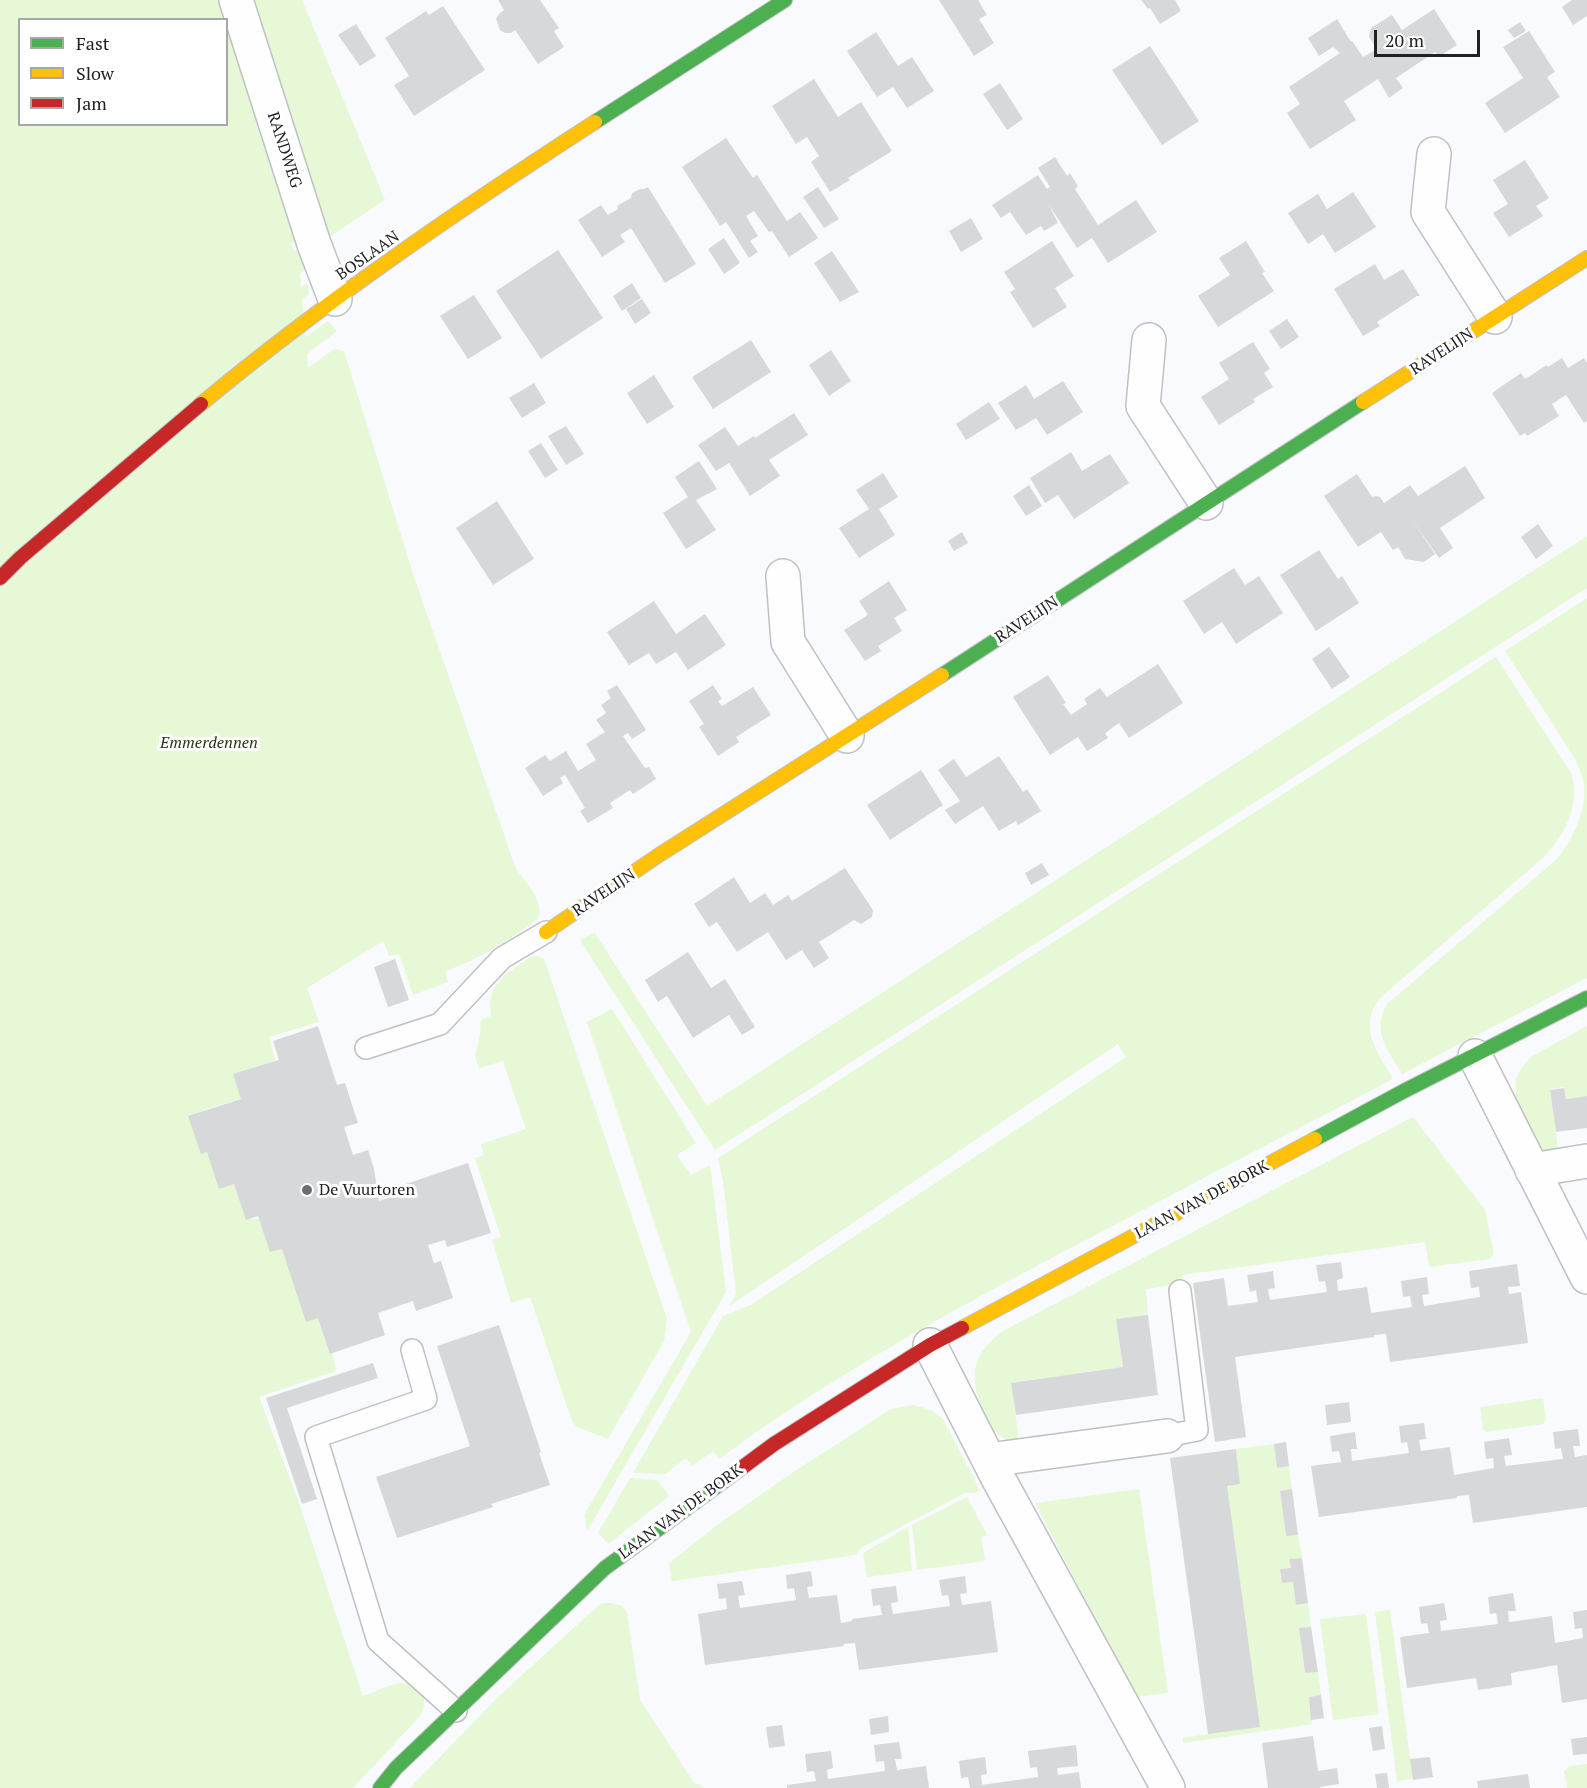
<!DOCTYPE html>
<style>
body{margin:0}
#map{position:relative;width:1587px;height:1788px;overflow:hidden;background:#f8fafd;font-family:"PT Serif",serif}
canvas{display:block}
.legend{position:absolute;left:18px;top:18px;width:210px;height:108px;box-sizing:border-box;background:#fff;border:2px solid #a6a7a7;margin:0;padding:8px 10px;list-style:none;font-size:18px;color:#212224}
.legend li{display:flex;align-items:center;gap:12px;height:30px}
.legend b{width:30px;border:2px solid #a6a7a7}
.scale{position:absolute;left:1374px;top:30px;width:106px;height:27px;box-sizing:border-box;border:3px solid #212224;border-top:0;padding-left:8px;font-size:18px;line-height:21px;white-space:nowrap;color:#212224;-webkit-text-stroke:4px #fff;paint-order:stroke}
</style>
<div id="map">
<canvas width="1587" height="1788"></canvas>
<ul class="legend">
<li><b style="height:8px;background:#4caf50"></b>Fast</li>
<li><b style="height:8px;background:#ffc107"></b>Slow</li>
<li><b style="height:8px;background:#c62828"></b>Jam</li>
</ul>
<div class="scale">20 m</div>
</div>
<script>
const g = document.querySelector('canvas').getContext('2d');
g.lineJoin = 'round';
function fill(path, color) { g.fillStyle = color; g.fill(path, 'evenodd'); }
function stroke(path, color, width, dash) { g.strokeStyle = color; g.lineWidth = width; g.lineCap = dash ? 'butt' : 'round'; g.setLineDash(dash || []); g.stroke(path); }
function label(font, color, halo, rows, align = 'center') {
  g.font = font + ' "PT Serif",serif'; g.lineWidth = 6; g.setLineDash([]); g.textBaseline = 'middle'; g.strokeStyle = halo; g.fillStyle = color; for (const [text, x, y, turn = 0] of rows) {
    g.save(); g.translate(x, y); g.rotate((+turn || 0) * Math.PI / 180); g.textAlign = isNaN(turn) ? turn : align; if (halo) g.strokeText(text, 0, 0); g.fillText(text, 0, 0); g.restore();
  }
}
const green = new Path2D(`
 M0 0H226L297 241 291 243 294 251 299 250 307 267 300 274 301 287 307 283 309 294 302 299 306 337 328 321 337 331 307 354 308 368 334 349 344 351 414 577 516 869C525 881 547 905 537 920 506 941 481 959 445 971L448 982 413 995 399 954 389 956 383 941 307 988 319 1022 269 1037 276 1063 246 1097 201 1111 223 1181 239 1176 252 1220 262 1217 297 1240 334 1360 336 1371 259 1397 298 1500 363 1696C380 1691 412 1670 422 1695 426 1702 424 1711 419 1717L353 1788H0ZM20 20H226V124H20Z
 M243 0H302L385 200 325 240Z
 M1587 536V588L715 1150 580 940 594 932 707 1106Z
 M1587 598V978L1402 1074C1388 1050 1371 1032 1387 1004L1556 860C1572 841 1587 811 1584 785 1581 763 1564 743 1553 724 1537 700 1521 675 1505 651Z
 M1496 657 1571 773C1581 805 1565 833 1545 856L1380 998C1357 1027 1378 1053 1393 1079 1289 1133 1186 1187 1082 1242 958 1307 833 1375 719 1459L713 1451 692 1466 686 1458 665 1474 633 1473 723 1316 751 1305 1126 1057 1118 1044 729 1306 736 1294 723 1181 718 1158Z
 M533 956H538L544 959 667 1319 664 1341 608 1439 577 1427 572 1421 530 1297 511 1303 492 1239 501 1237 475 1158 484 1155 481 1144 526 1129 503 1061 479 1068 475 1056 480 1034 481 1020 491 1016C486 982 508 972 533 956Z
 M612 1009 696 1143 677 1155 691 1175 710 1165 726 1292 587 1531 585 1516 587 1510 691 1332 587 1022Z
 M1587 1026V1096L1566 1099 1564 1087 1550 1089 1559 1156 1540 1152 1515 1099 1516 1079 1520 1070 1531 1057Z
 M1413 1117 1485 1210 1494 1254 1490 1259 1429 1267 1425 1242 1182 1275 1183 1283 1146 1289 1148 1315 1116 1320 1123 1367 1011 1383 1019 1441C989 1446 970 1389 976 1365 980 1351 990 1342 1001 1332Z
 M1543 1398 1546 1419 1543 1424 1487 1432 1483 1429 1480 1407Z
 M914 1405 931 1410 943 1419 980 1490 975 1493H965L861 1548 856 1555 672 1581 669 1563 720 1523 795 1471 891 1409Z
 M1274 1444 1277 1467 1289 1466 1292 1489 1280 1491 1286 1536 1298 1535 1302 1558 1290 1559 1291 1568 1280 1569 1282 1583 1293 1582 1296 1605 1308 1603 1311 1627 1299 1629 1305 1673 1318 1672 1321 1695 1309 1697 1312 1724 1183 1743V1738L1208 1734 1227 1485 1240 1483 1236 1449Z
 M630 1478 657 1480 669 1496 608 1544 598 1533Z
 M1139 1489 1168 1693 1136 1697 1035 1503Z
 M967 1497 987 1535 981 1537 985 1561 917 1570 912 1525Z
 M908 1527 912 1571 867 1577 863 1553Z
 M610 1603 622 1606 627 1613 640 1700 694 1783 701 1785 703 1788H410L498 1697 600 1604Z
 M1390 1610 1413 1779 1397 1781 1375 1612Z
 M1366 1614 1379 1714 1333 1720 1320 1619Z
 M1587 1764V1788H1567L1564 1771 1569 1766Z`);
const building = new Path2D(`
 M498 0H540L559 28 554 31 564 47 538 64 515 30 511 33H505L500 30 496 19 499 14 504 10Z
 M939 0H978L987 15 979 19 994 43 974 56Z
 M1141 0H1175L1181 11 1160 24 1150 8 1148 9Z
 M1572 0H1587V16L1573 25 1562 7Z
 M443 6 485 70 414 116 394 85 409 76 385 38 426 11 429 15Z
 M1434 9 1457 45 1438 57 1435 52 1396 78 1403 88 1389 98 1378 79 1344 101 1356 120 1310 149 1287 113 1300 104 1289 87 1340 53 1333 47 1319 56 1308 38 1337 19 1351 42 1352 41 1363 57 1377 49 1369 37 1371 28 1392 15 1402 30Z
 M1520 22 1526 31 1514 38 1508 30Z
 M356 24 376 56 360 66 338 35Z
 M1529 31 1555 72 1547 77 1560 97 1505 133 1485 103 1523 78 1503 47Z
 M876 32 898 66 912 57 934 91 907 108 893 87 877 97 847 51Z
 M1150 46 1199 121 1162 145 1112 70Z
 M814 79 838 117 861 102 892 151 848 178 850 180 830 192 811 162 819 156 807 137 796 144 772 106Z
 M1000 83 1023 119 1007 130 983 94Z
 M726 138 753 178 757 175 787 221 800 212 818 238 789 257 772 231 769 232 754 211 746 216 758 236 750 241 758 252 749 258 726 222 720 226 682 167Z
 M1055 157 1067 176 1070 173 1078 186 1075 189 1098 225 1136 200 1157 232 1108 263 1092 238 1077 248 1049 205 1058 223 1044 231 1041 226 1026 235 1010 212 1001 218 992 205 1038 175 1047 189 1050 187 1038 168Z
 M1525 160 1549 198 1536 206 1543 216 1509 237 1493 213 1508 204 1493 180Z
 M648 187 696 264 665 283 631 228 620 235 625 242 602 257 578 220 601 205 608 215 618 209 617 206 631 198 632 193 640 189H644Z
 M818 187 839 219 824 228 803 197Z
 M1353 192 1376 227 1335 253 1323 234 1308 244 1288 213 1318 194 1327 209Z
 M971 218 983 239 961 252 949 231Z
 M724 238 740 263 724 274 708 249Z
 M1052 241 1074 276 1055 288 1067 307 1033 328 1010 292 1015 289 1004 272Z
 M1246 241 1265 272 1262 273 1274 291 1218 327 1198 296 1230 275 1219 258Z
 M558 250 603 318 541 359 496 291Z
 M832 251 859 292 840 302 814 263Z
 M1375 264 1384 280 1403 269 1420 296H1417L1377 322 1380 326 1363 336 1334 289Z
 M632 283 641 298 622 311 613 296Z
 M474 295 502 338 468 359 440 316Z
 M642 299 651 313 635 324 626 309Z
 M1287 319 1299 337 1281 349 1269 331Z
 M751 340 771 372 713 409 692 377Z
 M1253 342 1270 369 1264 373 1273 387 1253 399 1255 402 1219 425 1201 397 1229 379 1219 363Z
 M831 350 851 381 829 396 809 365Z
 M1562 358 1568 368 1584 358 1587 363V421L1584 423 1566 395 1552 404 1559 416 1527 436 1525 433 1520 436 1492 393 1521 373 1525 379 1547 365 1548 367Z
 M654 375 674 407 647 424 627 393Z
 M1063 381 1083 412 1047 435 1036 418 1016 430 998 403 1026 385 1034 399Z
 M534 383 546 403 522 418 509 398Z
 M989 402 1000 419 966 440 956 424Z
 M794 413 808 435 769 460 780 476 750 496 729 463 716 471 698 445 725 427 738 446 754 436 755 438Z
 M566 426 584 454 566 465 548 436Z
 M541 443 558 470 545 478 528 451Z
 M1071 452 1082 471 1110 454 1129 483 1074 519 1058 495 1045 503 1030 478Z
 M699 461 717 489 696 500 716 530 686 549 663 513 688 497 675 477Z
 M1465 466 1485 498 1440 528 1453 548 1439 558 1412 520 1435 554 1424 562 1405 559 1398 547 1393 550 1381 532 1358 547 1324 496 1357 474 1372 497 1375 496 1380 497 1384 503 1410 485 1418 496Z
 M883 473 898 497 879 509 895 535 859 558 839 528 869 509 856 490Z
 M1029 485 1042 506 1026 516 1013 496Z
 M497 501 534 559 493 585 456 528Z
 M1538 524 1553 546 1536 559 1521 537Z
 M962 532 968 543 954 551 948 541Z
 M1319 550 1338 579 1342 576 1359 603 1316 631 1280 575Z
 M1234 568 1245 585 1259 576 1283 613 1236 644 1222 622 1204 634 1183 601Z
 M889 581 907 610 894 618 902 631 878 646 881 651 865 661 844 630 868 615 859 601Z
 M654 601 676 634 705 614 726 645 688 670 676 652 656 664 649 653 629 665 607 632Z
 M1329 647 1350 677 1332 689 1312 659Z
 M1158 664 1183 703 1129 738 1119 723 1105 733 1108 738 1087 751 1078 737 1050 755 1013 697 1048 675 1066 703 1063 704 1071 715 1087 704 1084 699 1100 688 1107 697Z
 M617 685 646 730 632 739 628 733 623 736 645 768 649 767 656 779 633 794 630 790 610 803 613 808 588 823 580 811 585 808 565 775 560 778 563 783 543 796 525 768 545 755 550 761 566 751 578 771 596 760 586 744 605 732 596 720 606 713 601 705 611 698 607 691Z
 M713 685 722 699 718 701 722 706 753 687 771 715 736 737 739 742 718 756 699 727 704 724 689 701Z
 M999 756 1023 792 1027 789 1041 811 1018 825 1016 821 999 831 983 806 955 824 945 810 960 801 938 770 954 759 966 777Z
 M921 770 943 805 890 840 867 805Z
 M1042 863 1049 875 1031 885 1025 873Z
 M845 868 873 910 872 917 861 924 854 920 819 942 829 958 814 968 802 950 786 960 768 932 737 952 717 922 709 927 694 904 734 877 750 903 765 893 773 905 788 895 792 901Z
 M688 952 711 988 725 979 755 1027 742 1035 729 1015 693 1038 667 996 658 1002 645 980Z
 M395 959 409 1000 388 1007 374 967Z
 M318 1026 337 1085 345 1083 358 1123 344 1127 353 1155 368 1150 374 1169 379 1201 409 1191 406 1184 468 1163 491 1233 447 1247 445 1240 428 1245 434 1263 441 1261 453 1298 416 1311 413 1301 378 1313 385 1335 330 1354 318 1318 306 1322 282 1249 270 1252 258 1216 246 1220 234 1184 219 1189 207 1152 201 1154 188 1116 241 1099 233 1074 279 1060 273 1041Z
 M1564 1088 1566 1099 1587 1096V1128L1556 1132 1550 1090Z
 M1341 1262 1343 1278 1337 1280 1338 1291 1367 1287 1371 1313 1412 1307 1410 1296 1403 1297 1401 1281 1427 1277 1429 1294 1422 1295 1424 1306 1480 1297 1479 1287 1471 1288 1469 1271 1517 1264 1520 1286 1508 1287 1509 1294 1521 1292 1528 1343 1390 1362 1386 1334 1374 1335V1337L1235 1357 1246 1437 1215 1442 1193 1283 1224 1278 1228 1306 1258 1302 1256 1290 1250 1292 1247 1275 1273 1271 1275 1288 1268 1289 1270 1300 1298 1296 1327 1292 1325 1281 1319 1282 1316 1265Z
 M1148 1315 1158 1395 1016 1415 1011 1383 1123 1367 1116 1319Z
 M499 1325 541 1452 539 1453 550 1485 491 1504 493 1507 397 1538 376 1477 470 1446 437 1346Z
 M373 1363 378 1378 287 1408 317 1499 302 1504 266 1398Z
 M1349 1402 1351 1422 1327 1425 1325 1405Z
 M1424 1423 1426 1439 1419 1440 1421 1451 1450 1447 1454 1475 1494 1468 1493 1458 1486 1459 1484 1442 1509 1438 1512 1455 1504 1456 1506 1466 1563 1459 1561 1448 1555 1449 1553 1432 1578 1429 1580 1446H1573L1575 1457 1587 1455V1507L1473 1523 1469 1495 1457 1496V1498L1319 1517 1311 1466 1341 1462 1339 1451 1332 1452 1330 1436 1355 1432 1357 1449H1351L1352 1461 1409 1453 1407 1442 1401 1443 1399 1426Z
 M1286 1442 1289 1466 1277 1468 1274 1444Z
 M1236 1449 1240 1484 1227 1486 1260 1727 1208 1734 1170 1458Z
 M1292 1489 1298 1535 1286 1536 1280 1491Z
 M1302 1558 1308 1603 1296 1605 1293 1582 1282 1583 1280 1569 1291 1568 1289 1559Z
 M811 1571 813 1586 807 1587 809 1598 837 1595 841 1623 852 1621V1619L882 1615 880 1605 873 1606 871 1589 896 1586 898 1602 891 1603 893 1614 950 1606 948 1595 942 1596 939 1580 965 1576 967 1593 960 1594 962 1605 991 1601 998 1652 859 1670 855 1643 843 1644 844 1646 705 1665 698 1614 727 1609 726 1598 719 1599 717 1584 742 1581 745 1595 738 1596 740 1608 796 1600 794 1588 787 1589 786 1575Z
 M1513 1593 1516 1611H1508L1509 1622 1552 1616 1555 1643 1583 1638 1582 1628 1575 1629 1573 1612 1587 1610V1699L1562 1703 1557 1665 1511 1673 1512 1685 1478 1690 1476 1678 1407 1688 1400 1637 1429 1633 1427 1623 1421 1624 1419 1607 1444 1603 1447 1620 1440 1621 1441 1631 1498 1624 1496 1613 1490 1614 1488 1597Z
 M1311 1627 1318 1672 1305 1673 1299 1628Z
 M1321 1695 1324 1718 1311 1720 1309 1697Z
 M888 1716 889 1732 871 1735 869 1719Z
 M782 1725 785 1746 769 1748 766 1727Z
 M1382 1726 1385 1749 1373 1751 1369 1728Z
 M1313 1736 1318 1771 1337 1768 1339 1784 1320 1787V1788H1268L1262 1743Z
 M1587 1737V1754L1573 1755 1571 1739Z
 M899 1742 902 1759H895L897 1770 926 1766 929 1788H787V1785L816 1781 814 1771 807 1772 805 1754 831 1751 833 1768 827 1770 828 1779 856 1775 885 1771 884 1761 876 1762 874 1745Z
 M1076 1745 1078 1766 1057 1768 1058 1775 1079 1772 1081 1788H970L968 1777 961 1778 959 1761 985 1757 987 1774 981 1775 982 1785 1038 1777 1037 1767 1030 1768 1028 1751Z
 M1430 1757 1433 1777 1413 1780 1410 1759Z
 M1387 1773 1389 1788H1377L1375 1774Z
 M1528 1774 1530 1788H1478L1477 1781Z`);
const lane = new Path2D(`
 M366 1048 440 1024 502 958 546 932
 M412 1350 426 1399 316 1437 378 1641 456 1711
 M1167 1436 1197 1430 1180 1291`);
const street = new Path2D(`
 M236 0 314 244 335 299
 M1434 154 1428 212 1495 317
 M1149 340 1143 406 1206 503
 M783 576 788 642 847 736
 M1475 1056 1587 1277
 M1532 1170 1587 1161
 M930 1345 998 1478 1168 1788
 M989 1460 1167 1436`);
const fast = new Path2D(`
 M595 122 785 0
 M942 675 1363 402
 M1315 1139 1404 1091 1587 998
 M380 1788 396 1768 605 1568 724 1481`);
const slow = new Path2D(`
 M1363 402 1587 258
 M201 404C325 301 459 210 595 122
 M546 932 659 855 942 675
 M962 1328 1315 1139`);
const jam = new Path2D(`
 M0 578 20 558 201 404
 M724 1481 774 1444 930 1345 962 1328`);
const markers = [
 [307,1190,6,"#6c6e70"]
];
const streetNames = [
 ["RANDWEG",284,150,72],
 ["BOSLAAN",368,256,-35],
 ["RAVELIJN",1442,352,-33],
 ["RAVELIJN",1027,620,-33],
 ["RAVELIJN",604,893,-34],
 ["LAAN VAN DE BORK",1202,1200,-28],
 ["LAAN VAN DE BORK",681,1512,-36]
];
const parkNames = [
 ["Emmerdennen",209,743]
];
const poiNames = [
 ["De Vuurtoren",319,1190]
];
fill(green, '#e6f8d5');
fill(building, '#d7d8da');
stroke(lane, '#bfc0c3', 24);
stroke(street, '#bfc0c3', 36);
stroke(fast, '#bfc0c3', 16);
stroke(slow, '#bfc0c3', 16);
stroke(jam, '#bfc0c3', 16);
stroke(lane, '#fefeff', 21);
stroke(street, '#fefeff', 33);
stroke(fast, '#4caf50', 14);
stroke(slow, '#ffc107', 14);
stroke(jam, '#c62828', 14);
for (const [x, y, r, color] of markers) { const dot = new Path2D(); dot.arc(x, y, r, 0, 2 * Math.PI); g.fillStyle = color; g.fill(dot); stroke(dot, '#fff', 2); }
label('16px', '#212224', '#fff', streetNames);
label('italic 16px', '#263610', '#fff', parkNames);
label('16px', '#212224', '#fff', poiNames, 'left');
</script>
